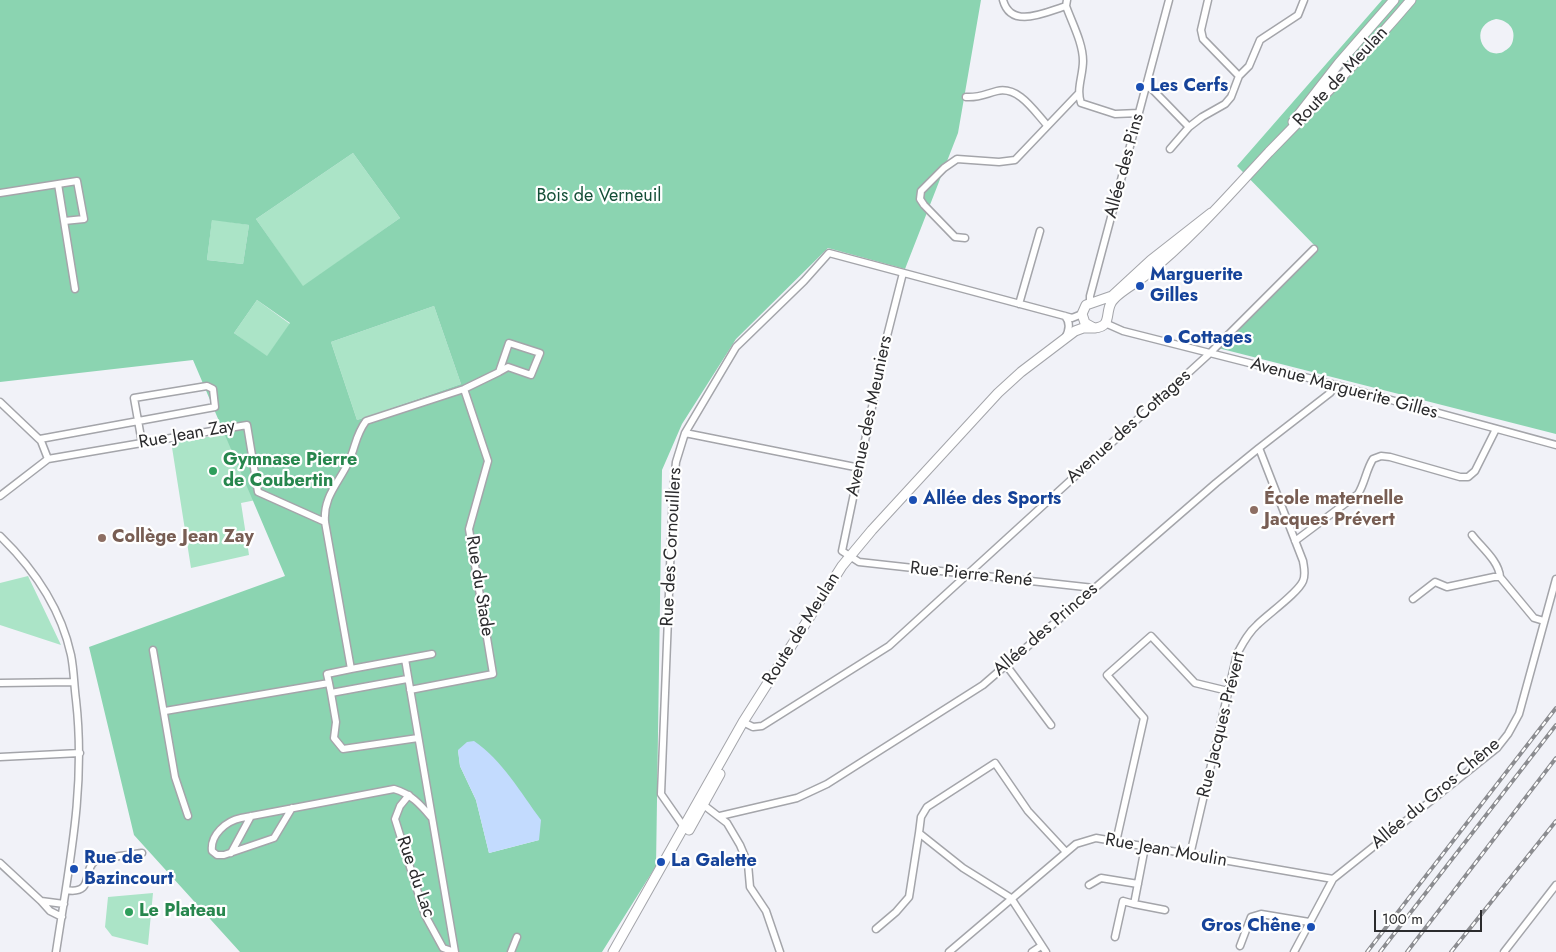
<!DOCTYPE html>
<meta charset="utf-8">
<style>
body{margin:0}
#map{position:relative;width:1556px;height:952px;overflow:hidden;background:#f1f2f8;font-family:Jost,sans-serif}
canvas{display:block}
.scale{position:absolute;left:1374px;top:910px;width:108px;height:22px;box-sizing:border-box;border:2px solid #2b2b2d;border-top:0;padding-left:6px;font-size:15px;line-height:18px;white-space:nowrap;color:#2b2b2d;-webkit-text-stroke:4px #fff;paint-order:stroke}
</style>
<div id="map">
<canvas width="1556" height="952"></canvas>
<div class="scale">100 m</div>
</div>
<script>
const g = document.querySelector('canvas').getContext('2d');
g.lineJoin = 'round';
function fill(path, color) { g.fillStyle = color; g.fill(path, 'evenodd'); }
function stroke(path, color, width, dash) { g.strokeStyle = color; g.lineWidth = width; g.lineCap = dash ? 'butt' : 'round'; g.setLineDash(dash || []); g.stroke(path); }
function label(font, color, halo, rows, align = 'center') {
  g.font = font + ' Jost,sans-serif'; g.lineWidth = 4.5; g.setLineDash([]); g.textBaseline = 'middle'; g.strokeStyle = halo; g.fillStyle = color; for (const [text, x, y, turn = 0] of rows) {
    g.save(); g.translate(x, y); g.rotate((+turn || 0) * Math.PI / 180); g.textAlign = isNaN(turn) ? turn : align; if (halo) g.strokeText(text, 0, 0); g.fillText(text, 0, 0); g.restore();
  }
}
const green = new Path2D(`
 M353 153 400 218 303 287 256 219Z
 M212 219 249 225 243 264 207 260Z
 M257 300 290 324 267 357 234 333Z
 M434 306 461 384 357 420 331 342Z
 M241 433 256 500 241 503 249 555 191 568 171 441Z
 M28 576 61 645 0 625V583Z
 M153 893 148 945 112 936 105 927 108 897Z`);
const forest = new Path2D(`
 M0 0H981L958 133 905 269 828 248 736 339 682 424 662 470 656 866 602 952H240L134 835 89 647 285 576 193 360 0 382ZM353 153 400 218 303 286 256 219ZM212 220 249 225 243 264 207 260ZM257 300 290 323 267 356 234 333ZM434 306 461 384 357 420 331 342ZM458 750 539 840 489 853 476 800 460 766Z
 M1382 0H1556V434L1218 348 1318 249 1237 166ZM1496 19C1507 20 1516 28 1513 40 1512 46 1508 49 1503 52 1482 61 1468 25 1496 19Z`);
const water = new Path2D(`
 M474 741C502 760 521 793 541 820L539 840 489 853 476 800 460 766 458 750 467 742Z`);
const street = new Path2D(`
 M1003 0C1011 30 1046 12 1066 6
 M1067 0 1066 6C1072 23 1083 43 1083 61 1083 76 1076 89 1081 103L1115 114 1139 113
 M1208 0 1201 30 1203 39 1239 76
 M1146 87 1152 89 1189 127
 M966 97C979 98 985 94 997 91 1019 86 1034 111 1047 125
 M1170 149 1189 127 1202 117 1225 104 1231 97 1239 76 1249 66 1260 40 1298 15 1304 0
 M58 184 75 289
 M0 193 77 181 84 219 64 221
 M965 238 955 237 924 205 920 199 921 191 944 168 957 159 999 162 1015 160 1078 94
 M903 273 886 340 842 551 859 562 1094 588
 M1090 302V296L1169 0
 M1019 304 1040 231
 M1105 323 1123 331 1336 385 1556 445
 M1065 338C1069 331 1071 323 1065 316
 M0 402 41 441 48 459
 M685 433 860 468
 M40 439 215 407 213 389 207 386 134 398 142 443
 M0 496 48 459 247 425 258 492 325 522
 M1472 535C1481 547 1499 561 1500 577
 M0 536C33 568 61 609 71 655 74 670 74 685 76 700 86 788 69 865 56 952
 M1295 541 1358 494C1365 483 1366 470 1373 459L1381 456 1390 457 1460 477H1468L1475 471 1496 429
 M1413 599 1435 582 1447 587 1494 577H1500L1534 618 1544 621
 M153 650 175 777 188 816
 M432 654 351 669 325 522C323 496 339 483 349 461 356 446 355 436 366 421L464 389 499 372 509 343 540 353 531 375 508 367 499 372
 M405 659 455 952 443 948 425 915 395 819 400 806 409 795
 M1006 665 1051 725
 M0 683 74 682
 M329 683 327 674 351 669
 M410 690 493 674 469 529 488 461 464 389
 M331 693 336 722 334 738 343 749 418 738
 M165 711 329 683 331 693 407 679
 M743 722 753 727 762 726 889 646 1209 354 1314 249
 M0 757 80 753
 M701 803 727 823 740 845 748 864 750 887 766 911 780 952
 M292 808 274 838 224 855H217L212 851C210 835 226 821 241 818L394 789C411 794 420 804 431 817
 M720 816 797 798 827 784 983 685 1216 483 1259 448 1330 393 1336 385
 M684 827 661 794 673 492 676 462 685 433 736 347 804 281 829 253 1065 316 1072 318 1082 314
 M1116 842 1144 718 1107 675 1151 636 1195 683 1228 691
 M1145 847 1134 904 1165 910
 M231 853 251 816
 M1190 855 1237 654C1243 643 1248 633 1257 625 1268 614 1298 593 1303 581 1306 574 1304 568 1303 561L1259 448
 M0 863 41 901 50 911 62 917
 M1089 885 1101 878 1138 884
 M66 890C95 895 82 870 95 861 101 857 133 855 142 853
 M41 901 64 904
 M876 929 896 912 909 897 919 833
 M1115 937 1123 901 1134 904
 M1240 946 1251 917 1261 914 1309 922
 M511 952 517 937
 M949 952 1076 844 1096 838 1333 879
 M1032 952 1041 946
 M1046 952 1011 898 963 868 919 833 921 817 927 807 995 763 1028 811 1066 852
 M1294 952 1333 879 1497 748 1508 734 1519 714 1556 579
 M1504 952 1556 885`);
const secondary = new Path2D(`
 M1293 122 1339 63 1394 0
 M1211 213 1151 260 1112 296 1086 305 1082 314 1085 323 1094 328C1112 327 1105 314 1111 303 1116 293 1137 283 1146 275 1191 239 1230 194 1269 152 1318 102 1366 53 1411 0
 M689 830 720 774
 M613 952 743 722 842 566 872 530 998 393 1021 372 1075 331 1083 328H1095`);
const rail = new Path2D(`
 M1367 952 1556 708
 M1380 952 1556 725
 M1407 952 1556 758
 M1451 952 1556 821`);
const markers = [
 [1140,87,5,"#1a4fb4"],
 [1140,286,5,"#1a4fb4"],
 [1168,339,5,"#1a4fb4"],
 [213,471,5,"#2e9e5b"],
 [913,500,5,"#1a4fb4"],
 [1254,510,5,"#8d6e63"],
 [102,538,5,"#8d6e63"],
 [661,862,5,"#1a4fb4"],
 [74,869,5,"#1a4fb4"],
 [129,912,5,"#2e9e5b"],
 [1311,927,5,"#1a4fb4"]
];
const streetNames = [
 ["Route de Meulan",1341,77,-47],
 ["Allée des Pins",1125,166,-75],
 ["Avenue Marguerite Gilles",1344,389,15],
 ["Avenue des Meuniers",870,416,-78],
 ["Avenue des Cottages",1129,427,-42],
 ["Rue Jean Zay",187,435,-10],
 ["Rue des Cornouillers",672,547,-87],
 ["Rue Pierre René",971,575,6],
 ["Rue du Stade",479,586,81],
 ["Route de Meulan",802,629,-58],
 ["Allée des Princes",1046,630,-41],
 ["Rue Jacques Prévert",1222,725,-76],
 ["Allée du Gros Chêne",1436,794,-40],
 ["Rue Jean Moulin",1166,851,10],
 ["Rue du Lac",415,877,71]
];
const transitNames = [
 ["Les Cerfs",1150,87],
 ["Marguerite",1150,276],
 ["Gilles",1150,297],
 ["Cottages",1178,339],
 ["Allée des Sports",923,500],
 ["Rue de",84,859],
 ["Bazincourt",84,880],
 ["La Galette",671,862],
 ["Gros Chêne",1301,927,"right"]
];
const parkNames = [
 ["Bois de Verneuil",599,197]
];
const leisureNames = [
 ["Gymnase Pierre",223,461],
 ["de Coubertin",223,482],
 ["Le Plateau",139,912]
];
const educationNames = [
 ["École maternelle",1264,500],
 ["Jacques Prévert",1264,521],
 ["Collège Jean Zay",112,538]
];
fill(green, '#abe4c7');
fill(forest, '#8bd4b1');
fill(water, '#c3dbfe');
stroke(street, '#a4a5aa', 9);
stroke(secondary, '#a4a5aa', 11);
stroke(street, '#fff', 6);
stroke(secondary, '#fff', 9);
stroke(rail, '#8b8c90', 4);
stroke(rail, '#fff', 2, [5.5]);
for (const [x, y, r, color] of markers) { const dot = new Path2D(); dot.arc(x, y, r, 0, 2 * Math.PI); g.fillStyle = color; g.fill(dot); stroke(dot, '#fff', 2); }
label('18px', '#2b2b2d', '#fff', streetNames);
label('bold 18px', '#164399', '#fff', transitNames, 'left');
label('18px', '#144e37', '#fff', parkNames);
label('bold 18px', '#27864d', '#fff', leisureNames, 'left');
label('bold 18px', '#785e54', '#fff', educationNames, 'left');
</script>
